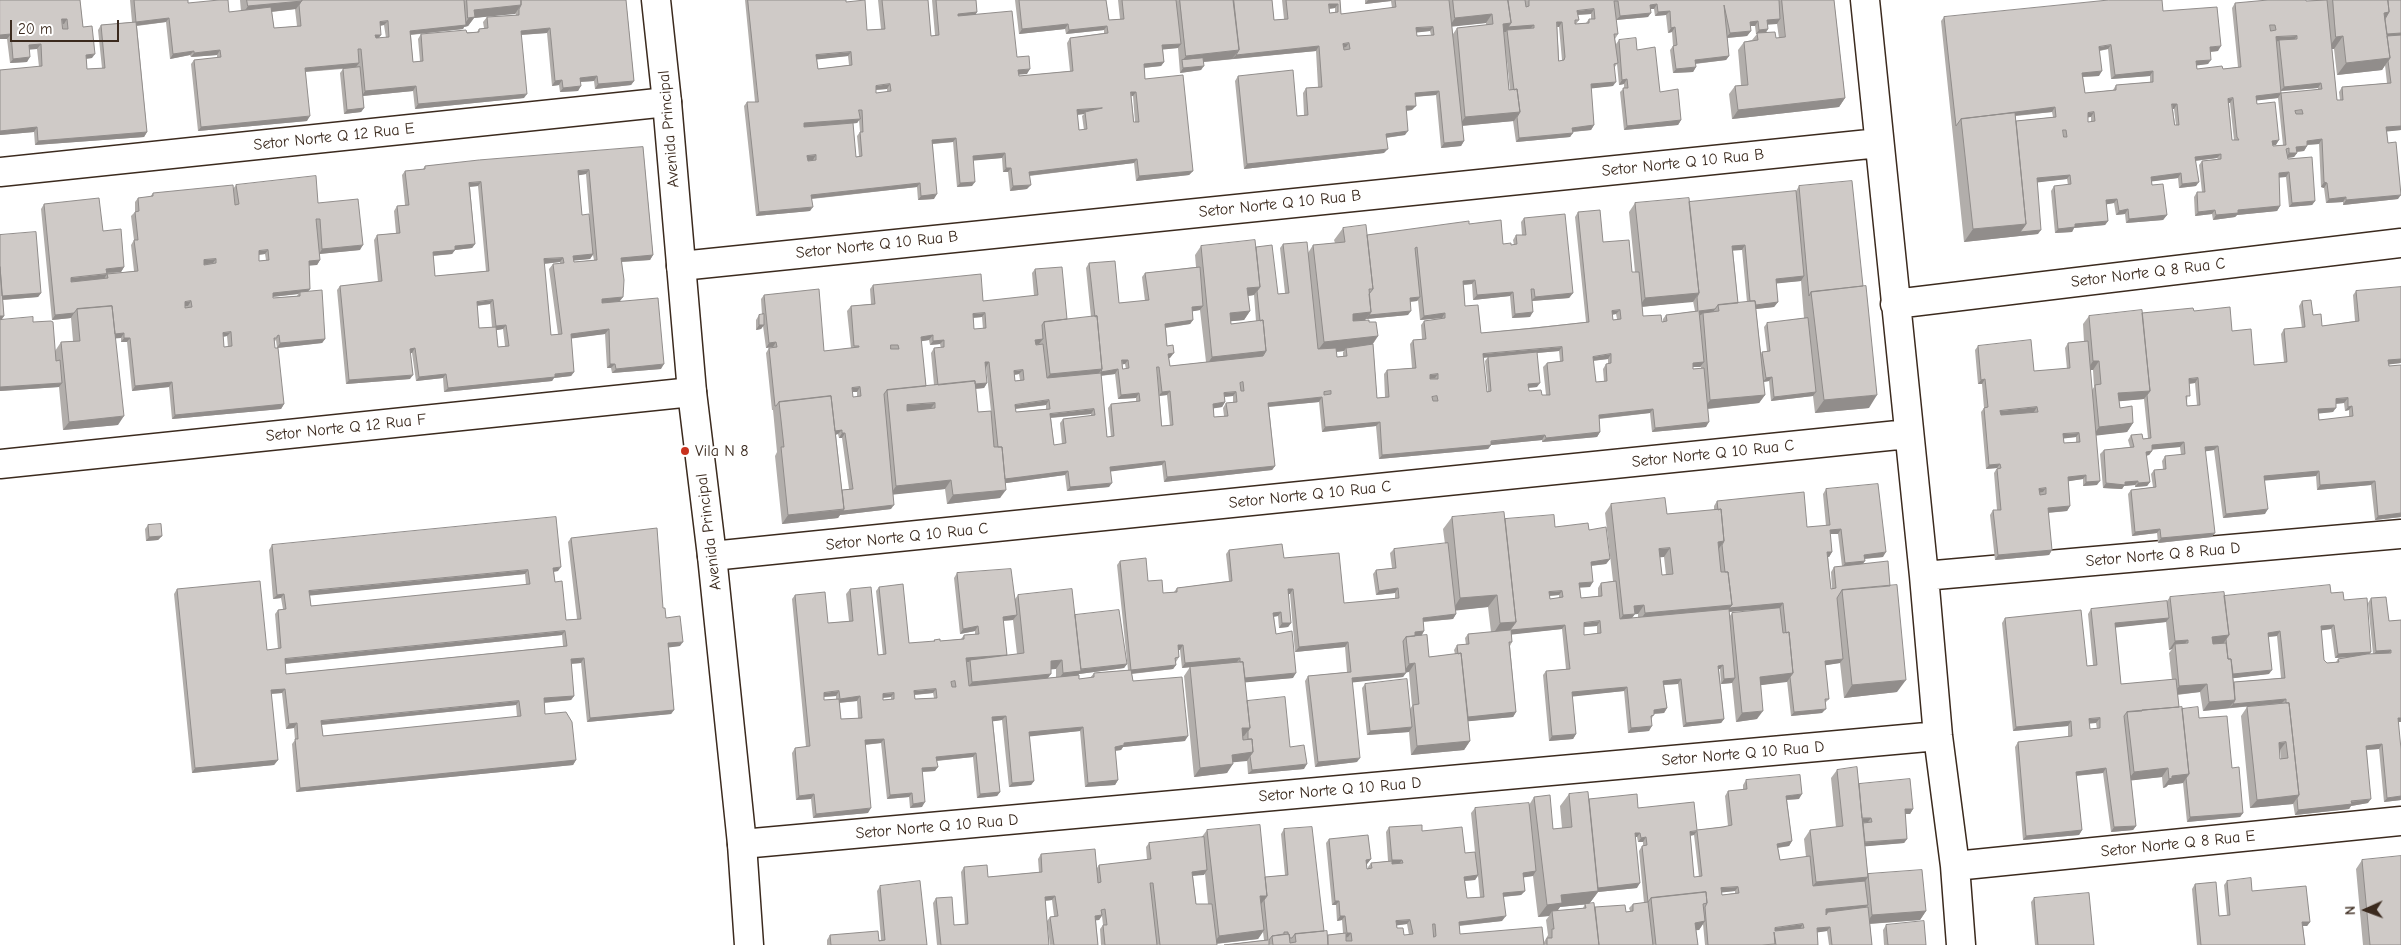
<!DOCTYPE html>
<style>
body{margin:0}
#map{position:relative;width:2401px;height:945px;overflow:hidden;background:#fff;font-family:"Comic Neue",sans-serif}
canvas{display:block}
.north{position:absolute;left:2341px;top:885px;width:50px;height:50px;-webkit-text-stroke:4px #fff;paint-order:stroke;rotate:268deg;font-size:14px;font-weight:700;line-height:20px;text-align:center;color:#3b2a1e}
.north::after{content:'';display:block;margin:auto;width:18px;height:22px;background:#3b2a1e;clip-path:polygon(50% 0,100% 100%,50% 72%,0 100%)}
.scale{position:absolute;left:10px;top:20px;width:109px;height:22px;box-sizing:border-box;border:2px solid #3b2a1e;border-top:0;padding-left:6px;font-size:15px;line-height:18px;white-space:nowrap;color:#3b2a1e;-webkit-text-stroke:4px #fff;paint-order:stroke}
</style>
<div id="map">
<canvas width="2401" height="945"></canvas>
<div class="north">N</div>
<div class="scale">20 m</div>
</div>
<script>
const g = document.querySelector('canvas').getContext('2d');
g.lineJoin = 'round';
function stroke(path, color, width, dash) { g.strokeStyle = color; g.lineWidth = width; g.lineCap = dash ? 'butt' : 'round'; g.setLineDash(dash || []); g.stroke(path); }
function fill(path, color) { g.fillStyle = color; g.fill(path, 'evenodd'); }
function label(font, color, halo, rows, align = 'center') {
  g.font = font + ' "Comic Neue",sans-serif'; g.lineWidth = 4; g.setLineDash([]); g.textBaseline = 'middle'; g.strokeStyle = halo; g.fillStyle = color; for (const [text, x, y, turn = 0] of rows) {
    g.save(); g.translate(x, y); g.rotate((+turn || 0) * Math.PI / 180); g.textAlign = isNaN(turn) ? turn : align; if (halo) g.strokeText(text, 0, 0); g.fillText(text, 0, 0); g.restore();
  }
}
const minor = new Path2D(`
 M1865 0 1924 576 1938 736 1955 866 1961 945
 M0 172 667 102
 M681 266 1879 143
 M1895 304 2401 243
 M0 464 692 392
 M712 556 1908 434
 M1924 576 2401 534
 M742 844 1938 736
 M1955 866 2401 821`);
const tertiary = new Path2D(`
 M656 0 667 102 692 392 712 556 742 844 749 945`);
const wall = new Path2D(`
 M0 0H80L83 27 92 58 86 59 87 69 102 68 98 30 101 25 132 22 130 0H188V3L229 12 241 11 240 0H626L634 81 631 85 595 89 594 81 581 82 578 91 560 92 559 85 552 86 547 33 521 35 524 98 415 109 413 91 363 96 364 108 361 112 344 114 340 73 343 69 354 68 306 72 307 121 198 131 191 64 194 60 217 58V55L191 57 190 55 170 59 166 22 137 26 147 132 144 137 35 145 34 132 0 135V70L39 67 37 49H29L27 62 10 63 7 39H0ZM295 9 297 26 274 28 272 12ZM515 13 516 15 487 17 483 22 484 28 479 29 477 32 421 34 418 39 420 61 413 62 411 35 463 29 464 27 468 26 474 18ZM384 25 386 38H378L380 26Z
 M745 0H846V2L867 30 881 29 878 0H928L931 36 935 35 932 0H976L977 12 975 15 1017 57 1027 74H1019V76L1070 71 1067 43 1070 38 1104 33V30L1066 34 1065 29 1019 34 1015 0H1106L1109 20 1120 19 1118 0H1272L1274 20 1284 19 1282 0H1340L1341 14 1392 8 1391 1 1365 4V0H1834L1845 98 1839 107 1732 119 1729 94 1735 86 1741 85 1738 50 1744 42 1752 40 1757 34H1756L1755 26H1750L1751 31 1747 36 1727 38 1729 56 1726 60 1695 64 1696 67 1693 72 1673 73 1670 50 1673 46 1672 32 1668 33 1666 15 1655 16 1654 9H1651L1648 17 1616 20 1614 5 1618 34 1615 39 1616 44 1619 40 1637 50 1660 92 1681 120 1678 125 1624 130 1620 92 1624 88V84L1619 85 1617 64 1614 68 1613 86 1591 88 1594 125 1591 130 1573 132 1570 137 1516 142 1513 121 1462 126 1464 141 1461 146 1441 148 1436 95 1415 97 1412 110 1406 111 1405 135 1386 138 1384 153 1244 169 1235 81 1238 76 1297 116 1304 115 1303 93 1306 88 1318 87 1316 51 1204 62 1201 70 1180 73 1178 48 1163 49 1164 62 1161 66 1144 68 1145 79 1193 171 1189 175 1136 181 1134 163 1029 176 1027 189 1010 191 1008 172H1003L1002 158 973 160 972 186 957 187 953 142 933 144 934 199 918 200 917 187 812 199 810 211 756 216 744 106 747 102H755ZM1335 8V12L1330 13 1329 9ZM1591 14V19H1589L1586 23 1576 24 1579 20 1578 15ZM1486 23V25L1457 28 1453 34 1452 26ZM1768 24H1777L1779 38H1776L1766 33 1768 29ZM1557 27H1559L1562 60 1559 61ZM1430 31 1431 35 1417 36 1416 32ZM1506 52 1510 90H1509ZM848 56 849 65 818 69 817 59ZM887 89V92L876 93V90ZM1131 96H1133L1135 122H1134ZM1084 114 1082 116 1084 130H1079L1077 115ZM859 120 860 132 857 136 859 156 856 157 844 124 857 123Z
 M2317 0H2401V130L2387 131 2388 143 2398 199 2343 205V202L2326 203 2324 188 2321 187 2319 144 2307 145V146L2304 151 2297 152V153L2294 157 2288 158V159L2315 201 2312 205 2289 207 2286 177H2279L2280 206 2277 211 2237 215 2235 217 2213 220 2212 214 2195 216 2194 197 2197 192H2202L2199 165 2202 161 2218 159 2217 158 2196 161V186L2179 188 2178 178 2152 181V185L2167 215 2163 220 2126 223 2125 214 2116 215 2114 203 2106 204 2108 221 2105 225 2074 228 2072 232 2055 233 2051 191 2054 186 2068 185 2067 179 2037 182 2038 234 1964 242 1941 21 1944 17 2163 11 2218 51 2211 52 2208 64 2197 65V69H2223L2238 67 2232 8 2235 3 2306 1ZM2108 49 2111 79 2150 76V82L2116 85 2113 90 2085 93 2083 77 2099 76 2100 51ZM2332 49H2334L2337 75 2382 70 2385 65 2387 83 2342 87 2339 92 2340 100H2337ZM2318 88V90L2281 93 2278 98 2283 145 2273 146V145H2276L2257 104V100L2278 98 2281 93V91ZM2229 103H2230L2234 140H2232ZM2173 109H2174L2176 125H2175ZM2052 112 2053 117 2016 121V116ZM2088 117H2091V122H2088Z
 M643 147 653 255 650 260 622 262 623 297 620 301 661 369 612 373 611 368H607L605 334 571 338 574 372 571 376 554 378 552 381 444 392 443 378 416 381 412 353H410V379L346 384 337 290 340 286 378 282 374 240 377 235 396 233 394 211 397 206 405 205 402 175 405 171 423 169 425 166ZM586 174 590 223 582 215 578 175ZM478 186 486 271 435 276 433 256 452 254 455 250 472 248 475 244 470 187ZM593 255 594 260 574 262V260L590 259ZM560 262V264H553L549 269 558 334 551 335 544 264ZM490 304 492 327 479 328 477 306ZM503 329 505 346 498 347 496 330Z
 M236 185 318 203 360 250 319 254 320 260 317 265H309L310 289 308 291 325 339 322 343 277 348 276 340 274 342 284 404 281 409 172 419 169 387 132 391 127 342H121V338H115L118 425 63 430 59 387 0 391V235L41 293 38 297 3 300 4 316 1 320 33 322 55 351 61 342 73 341 71 318 52 320 41 209 44 204 103 231 124 267 121 272 107 274 134 271 131 245 134 240 131 216 135 212V202L138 198 150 197 153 193 235 205 233 189ZM265 254 266 260 259 261V255ZM298 294 297 296 273 298V297ZM227 336 228 347H224L223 337Z
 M1799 186 1869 408 1815 413 1813 396 1771 401 1769 381 1763 382 1765 395 1759 403 1708 409 1706 427 1652 432 1650 413 1599 419 1600 432 1597 437 1542 442V440L1491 445 1488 449 1379 459 1376 426 1322 432 1319 402 1269 407 1275 466 1272 470 1164 482 1162 465 1110 471 1109 487 1067 491 1065 475 1006 483 1000 498 947 504 945 489 893 494 891 509 840 515 838 518 782 524 775 456 777 452 773 410H772L766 353 769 348H773V347L766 348 763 326 761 329 756 330V320L759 315H762L761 299 764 295 824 351 851 348 847 311 851 306 871 304 870 289 873 285 983 301 1034 296 1032 273 1035 269 1067 319 1091 317 1086 268 1089 263 1119 303 1145 301 1142 277 1145 273 1196 267 1195 255 1201 246 1256 247 1278 294 1285 293 1280 248 1283 244 1308 253 1313 245 1335 243 1334 240 1343 228 1367 235 1469 224 1503 244 1511 245H1514L1513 240 1516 235H1522L1521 222 1524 218 1573 293 1569 298 1532 301 1530 317 1512 318 1510 296 1473 300 1472 284 1464 285 1465 306 1481 333 1586 322 1575 217 1578 212 1603 242 1632 272H1635L1629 212 1635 203 1689 202 1796 191ZM1733 250H1742L1747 302 1738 303ZM1801 281 1804 318 1767 323 1764 327 1767 351 1762 352 1761 354 1756 309 1774 307 1778 302 1776 283ZM1254 295 1256 321 1231 324V321L1244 320 1250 311 1248 296ZM1418 300 1420 320 1442 318 1424 321 1421 325 1422 339 1413 340 1410 344 1412 368 1387 370 1384 374 1385 397 1377 398 1373 344 1378 336 1369 322 1365 320 1366 319 1408 315 1410 302 1417 301ZM1693 301 1695 311 1666 315 1663 319V322L1643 316 1642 307ZM1200 310 1206 362 1170 366 1169 358H1170L1167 346 1166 328 1190 324 1193 320 1192 311ZM1616 314 1617 319 1613 320 1612 315ZM982 317 983 329H974L973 318ZM929 340 930 345 940 344 941 348H934L931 353 934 385 926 386 921 341ZM1344 351 1343 352V356L1337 357 1336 352ZM1559 351 1560 361 1547 363 1543 367 1546 395H1542L1529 391 1528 388 1537 387V353ZM1488 357 1485 361 1488 391 1487 392 1483 358ZM1608 359V364H1606L1603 369 1604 381 1596 382 1593 361ZM1122 364H1125L1126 369H1123ZM985 367H986L991 411 978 412 975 389 984 388 987 383ZM1693 367H1701V368L1693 369ZM1019 374 1020 380 1015 381V375ZM1115 374 1118 399 1136 398V401L1111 404 1108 408 1111 437H1107L1101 376ZM852 392H857V397H853ZM1167 395 1170 426H1162L1159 396ZM1233 396V402L1226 403 1223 408 1224 416 1214 417V408L1222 407 1225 402V397ZM1046 405V409L1016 412V409ZM1091 414V416L1063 419 1060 423 1062 444 1054 445 1051 418ZM838 434 839 438H842L849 489 842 490 836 435Z
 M2401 287V363L2389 364 2401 517 2375 520 2371 485 2317 490 2316 476 2265 480V514L2223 518 2214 450 2205 451 2212 537 2158 543 2157 533 2132 536 2128 494 2131 490 2153 487 2151 474 2154 470 2163 469 2162 461 2165 456 2181 455 2180 447 2152 449V451L2149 455 2146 456 2150 482 2147 486 2135 487V485L2124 486 2122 489 2103 488 2100 454 2104 450 2130 447 2128 440 2131 435 2143 439 2148 438 2144 399 2119 401 2120 408 2133 423 2127 432 2096 435 2097 485 2083 486V479L2068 481 2070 506 2067 511 2048 513 2052 550 2049 555 1995 560 1990 515 1993 510H1997L1994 473 1997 468 1986 469 1981 412 1984 408 1982 384H1978L1975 350 1978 346 2034 371 2067 369 2065 348 2068 343 2084 342 2083 324 2089 316 2194 311 2232 331 2254 365 2284 362 2281 334 2284 329 2302 328 2299 306 2302 301 2322 326 2355 321 2353 295 2356 291ZM2090 370H2093L2094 387 2092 390ZM2195 383 2197 405 2187 406V401L2189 384ZM2344 403 2345 411 2349 410V417L2319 420V413L2333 412 2336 404ZM2076 437V442L2064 443V438Z
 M1826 489 1883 557 1865 559 1863 564 1897 692 1844 698 1840 663 1825 665 1829 699 1825 703 1822 713 1791 716 1787 681 1761 685 1757 719 1736 722 1732 683 1721 684 1720 669H1719L1724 719 1721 723 1683 727 1678 684 1664 685 1667 708 1664 713 1654 714 1651 720 1649 731 1628 733 1624 691 1572 696 1576 734 1573 739 1549 741 1543 675 1546 671 1566 669 1562 629 1512 634V642L1510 646 1516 712 1513 717 1468 721 1470 741 1464 750 1411 755 1409 732 1367 735 1362 688 1365 684 1410 709 1412 706 1409 672H1406L1403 677 1352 682 1357 762 1315 767 1305 681 1308 676 1347 672 1345 647 1295 652 1290 594H1288L1291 623 1288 627 1279 628 1278 616 1274 617 1276 634 1293 678 1245 682 1247 701 1290 747 1304 769 1248 774 1247 760 1232 762 1227 773 1194 777 1184 676 1190 667 1237 662 1182 668 1180 650H1178L1179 657 1176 662V665L1173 669 1132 674 1133 681 1185 741 1123 747 1121 750 1115 751 1118 780 1115 785 1085 787 1080 731 1029 736 1034 781 1031 785 1009 787 1002 720 993 721 1000 792 997 796 977 798 973 757 937 761 935 771 922 772V807L910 808 909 797 887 799 881 743 865 745 868 813 813 818 811 799 796 800 792 753 795 748 806 747 792 599 795 595 828 623 849 621 846 594 850 589 878 655H883L876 591 879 587 909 643 933 642 934 640 940 641 961 639 964 635 975 634V631L960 634 954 578 957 573 1015 599 1018 595 1075 615 1127 664 1124 668 1079 674 1078 675 1079 679 1090 678 1094 673 1128 670 1117 565 1120 561 1148 581 1163 593 1174 592 1177 588 1229 581 1226 554 1229 550 1284 558 1344 603 1395 599V593L1376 595 1373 574 1376 570 1392 568 1390 553 1394 549 1445 544 1443 529 1452 517 1505 519 1555 527 1589 530 1610 559 1606 564 1591 566 1590 587H1580L1581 598 1598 596V588L1601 583 1613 581 1605 513 1611 504 1667 514 1714 510V506L1717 501 1807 527 1826 526 1823 494ZM1830 534H1838L1842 566 1834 567 1831 572 1832 589H1831L1828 557H1829L1832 552ZM1660 557H1664L1666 575H1662ZM1559 595V598L1550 599V596ZM1488 607 1491 632 1468 634 1465 638 1466 645H1457L1454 650 1455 654 1429 657 1422 635 1424 631 1423 622 1453 619 1456 614 1455 610ZM1780 608 1732 613 1729 617V612ZM1635 614H1638V618H1632ZM1013 620 1017 654 1007 655 1003 621ZM1597 626V633L1584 635V627ZM1051 669H1056V677L1048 678ZM933 693 934 698 915 699V695ZM836 696V699L824 700V697ZM891 697V699L883 700V698ZM857 701 858 718 841 719 839 703Z
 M148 525 162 536 158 540 146 541 145 529Z
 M571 538 663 608 666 618 680 646 669 647 674 710 671 714 587 722 581 663 571 664 574 696 571 700 544 703 545 714 576 760 573 765 296 792 292 744 295 740 294 728 286 729 282 693 271 694 278 760 274 765 192 773 174 594 177 589 267 650 278 649 275 614 278 610 283 609 281 598 273 599 269 550 272 545 558 571 554 572 555 582 566 620 577 619 568 542ZM525 574 526 585 311 606 310 595ZM562 635 563 646 286 674 285 664ZM516 705 517 717 323 736 322 725Z
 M2331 593 2344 600 2370 654H2373L2368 603 2371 598 2389 621 2401 620V722H2398L2401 800 2384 802 2379 749 2367 750 2368 803 2351 806 2349 809 2295 815 2293 803V804L2250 808 2241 716 2247 707 2282 703 2203 711 2200 692 2177 695 2179 707 2199 718 2232 768 2243 813 2240 817 2187 822 2183 783 2168 785 2166 787 2163 788 2162 777 2131 780 2136 826 2133 830 2111 832 2103 773 2076 776 2082 830 2079 835 2023 840 2015 747 2018 742 2068 737V726L2013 731 2002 623 2005 618 2087 666 2093 665 2088 614 2091 609 2167 601 2170 597ZM2166 622 2169 650 2172 649 2169 653 2172 680 2121 684 2115 627ZM2331 629 2335 658 2348 657 2338 659 2336 662 2327 663 2324 660 2321 630ZM2277 636 2281 678 2234 682 2233 678 2269 674V637ZM2089 723H2096L2097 729H2090ZM2279 750H2280L2281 759H2280Z
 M1837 770 1859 784 1913 809 1910 814H1905L1907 839 1904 843 1865 846 1868 875 1926 911 1920 920 1870 924 1872 945H1829L1827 931 1817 932 1818 945H1705L1703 924 1699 930H1696L1698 945H1224L1264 940 1263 932 1258 939 1216 944 1217 945H1101L1100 929 1103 925 1102 916 1099 920H1096L1098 945H1050L1047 921 1049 945H937L933 903 936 898 954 925 965 924 961 872 964 867 988 877 1039 872 1038 859 1041 854 1097 868 1099 865 1147 860 1146 847 1149 843 1201 838 1207 830 1265 877 1285 875 1281 834 1284 829 1324 931 1328 935 1343 933 1342 920 1337 921 1336 905H1332L1326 843 1329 839 1371 859 1367 864H1366L1367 869 1368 868V867L1371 863 1388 861 1386 832 1389 827 1422 831 1465 853 1475 852 1471 813 1475 808 1529 805 1534 797 1553 829 1562 828 1560 806 1569 794 1589 799 1638 808 1697 830 1728 826 1725 796 1728 791 1743 790V785L1746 780 1799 799 1787 800 1792 841 1789 846 1778 848 1780 860 1806 857 1804 839 1810 830 1836 827 1831 778ZM1694 835 1699 877H1694L1690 836ZM1635 837H1637L1638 842H1643V846H1642L1639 851 1644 903 1633 904 1629 908 1630 911 1626 912 1595 907 1585 904 1583 908 1557 911 1560 907 1589 904 1598 892 1637 888ZM1205 874 1208 904H1196L1193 876ZM1478 876 1480 897 1467 898 1465 881 1475 880ZM1533 876 1538 917 1549 916 1546 920 1548 935 1544 942 1460 934 1459 926 1502 921 1503 897 1521 895 1525 891 1523 877ZM1735 891V893L1722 895V892ZM1052 900 1054 916 1050 917 1047 921 1045 901ZM1407 924 1409 935H1404L1397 928V925Z
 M2362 860 2401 945H2363L2356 869Z
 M2227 881 2252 891 2310 922 2307 926H2303L2305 945H2197L2192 889 2195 884 2219 916 2227 915 2224 885Z
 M880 886 927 945H827V940L830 935 881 940 877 891Z
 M2034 898 2094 945H2035L2031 902Z
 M1886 925 1926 945H1884L1883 930Z`);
const shadedWall = new Path2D(`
 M1368 0H1392L1391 1 1365 4Z
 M302 1 296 9 242 15 248 6Z
 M1329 4H1338L1335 8 1326 9Z
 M1657 4 1654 9H1647L1650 5Z
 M521 5 515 14 474 18 468 26 464 27 463 29 407 35 410 31 464 25 474 10Z
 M1594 9 1591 14 1574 15 1577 11Z
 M1670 11 1666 15 1655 16 1658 12Z
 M977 12 974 17 955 18 958 14Z
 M2389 12 2381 25 2384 13Z
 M1651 13 1648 17 1616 20 1620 16Z
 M1492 14 1486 23 1449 27 1455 18Z
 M169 18 166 22 133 26 136 22Z
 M62 19H67L64 24H59Z
 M1780 19 1777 24 1764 25 1767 20Z
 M388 21 384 25 377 26 380 22Z
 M1758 21 1755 26H1747L1750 22Z
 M1557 22H1562L1559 27H1554Z
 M1511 23 1534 25 1530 29 1507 30 1506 32H1497L1503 24Z
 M1068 24 1065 29 1019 34 1022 29Z
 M1107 26 1104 30 1066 34 1069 30Z
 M1433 27 1430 31 1413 33 1416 28Z
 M1675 27 1672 32 1668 33 1671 28Z
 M550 28 547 33 518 35 521 31Z
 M1768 29 1765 33 1756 34 1759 30Z
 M1751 31 1747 36 1726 38 1730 33Z
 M2401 33V37L2382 39 2386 34Z
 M11 34 7 39H0V35Z
 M375 35H381L378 39H372Z
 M2297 36 2294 40H2279V41L2273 42 2276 37Z
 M2343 36 2334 49H2328L2336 37Z
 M1349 43 1346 47 1340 48 1343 44Z
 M41 44 37 49 26 50 29 45Z
 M1181 44 1178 48 1159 50 1162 45Z
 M2111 45 2108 49 2096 51 2099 47Z
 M1319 46 1316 51 1232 59 1236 55Z
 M2221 46 2218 51 2207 52 2210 47Z
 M220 50 217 55 191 57 194 53Z
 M1239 50 1232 59 1182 64V61L1186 56Z
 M194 51 190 55 170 59 173 54Z
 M851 52 848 56 813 60 816 55Z
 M95 54 92 58 82 59 86 55Z
 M1729 56 1726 60 1692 64 1695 60Z
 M30 57 27 62 10 63 13 59Z
 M2390 58 2382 70 2337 75 2346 63Z
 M2211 60 2208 64 2193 66 2196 61Z
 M1164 62 1161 66 1141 68 1144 64Z
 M359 63 356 67 302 72 305 68Z
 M1204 66 1201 70 1180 73 1183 68Z
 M1696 67 1693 72 1673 73 1676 69Z
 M1030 69 1027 74 1015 75 1018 70Z
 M2102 71 2099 76 2079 77 2082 73Z
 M2153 71 2150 76 2111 79 2115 75Z
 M597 76 594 81 577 82 580 78Z
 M1627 79 1624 84 1619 85 1622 80Z
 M562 80 559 85 552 86 555 81Z
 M634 81 631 85 595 89 598 84Z
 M1616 82 1613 86 1587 89 1591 84Z
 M2321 83 2318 88 2280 91 2284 87Z
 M890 84 887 89 872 90 876 86Z
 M416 86 413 91 362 96 365 91Z
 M581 86 578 91 560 92 563 88Z
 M1439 91 1436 95 1411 97 1415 93Z
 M1131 92H1136L1133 96 1127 97Z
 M2281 93 2278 98 2253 101 2256 96Z
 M527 94 524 98 415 109 418 104Z
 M1845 98 1839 107 1732 119 1738 110Z
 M2233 98 2230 103H2225L2228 99Z
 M2172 104H2177L2174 109H2169Z
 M1406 106H1416L1412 110 1403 111Z
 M2055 107 2052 112 2011 116 2014 112Z
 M364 108 361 112 344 114 347 110Z
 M1102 108 1085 112 1084 114 1074 115 1077 110Z
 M1520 112 1514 121 1459 126 1465 117Z
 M2094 112 2091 117 2084 118 2088 113Z
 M310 116 307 121 198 131 201 127Z
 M860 119 857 123 801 128 804 123Z
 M1681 120 1678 125 1624 130 1627 126Z
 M1594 125 1591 130 1569 132 1572 128Z
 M2401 126V130L2383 132 2386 127Z
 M37 127 34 132 0 135V131Z
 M1408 131 1405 135 1383 138 1386 134Z
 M147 132 144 137 35 145 38 141Z
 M1573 133 1570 137 1516 142 1519 138Z
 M956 138 953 142 929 144 932 140Z
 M2322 139 2319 144 2304 145 2307 141Z
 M2279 140 2276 145 2269 146 2272 141Z
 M1464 141 1461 146 1441 148 1444 143Z
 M2307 146 2304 151 2293 152 2296 147Z
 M1388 149 1384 153 1244 169 1247 164Z
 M1005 153 1002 158 970 161 973 156Z
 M2289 153H2297L2294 157 2286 158Z
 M2221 154 2217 158 2192 161 2195 157Z
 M816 155 813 160 804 161 807 156Z
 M1137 159 1134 163 1026 176 1029 172Z
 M1006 168H1011L1008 172H1003Z
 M589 170 586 174 575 176 578 171Z
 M1193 171 1189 175 1136 181 1139 176Z
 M2289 172 2286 177 2276 178 2279 173Z
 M2181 173 2178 178 2148 182 2151 177Z
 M2070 175 2067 179 2033 183 2037 178Z
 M481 182 478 186 466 187 469 183Z
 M975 182 972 186 957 187 960 183Z
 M2199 182 2196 186 2179 188 2182 184Z
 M2324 182 2327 183 2324 188 2321 187Z
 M920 183 917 187 808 199 811 195Z
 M1031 185 1027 189 1010 191 1013 186Z
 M937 194 934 199 918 200 921 196Z
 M2401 195 2398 199 2343 205 2346 200Z
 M2346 197 2343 202 2326 203 2329 199Z
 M2117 199 2114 203 2103 205 2106 200Z
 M2315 201 2312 205 2289 207 2292 203Z
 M2280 206 2277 211 2237 215 2235 217 2213 220 2216 215 2238 210Z
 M813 207 810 211 756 216 759 212Z
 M2128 209 2125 214 2116 215 2119 211Z
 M2215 210 2212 214 2195 216 2198 212Z
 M2167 215 2163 220 2126 223 2129 219Z
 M2108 221 2105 225 2074 228 2072 232 2055 233 2058 229 2075 224Z
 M2026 224 2041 230 2038 234 1964 242 1973 229Z
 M475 244 472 248 455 250 452 254 429 256 433 252 455 246Z
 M363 245 360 250 319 254 322 249Z
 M1745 245 1742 250 1729 251 1732 246Z
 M268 250 265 254 255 255 259 251Z
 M593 254 590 259 570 261 573 256Z
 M653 255 650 260 618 262 621 258Z
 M563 258 560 262 541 264 544 259Z
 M216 259 213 263 201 265 204 260Z
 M320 260 317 265 306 266 309 261Z
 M124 267 121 272 103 273 106 269Z
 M107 274 104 279 68 282 71 278Z
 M1804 276 1801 281 1772 284 1776 279Z
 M1475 280 1472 284 1460 285 1463 281Z
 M1260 287 1254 295 1241 297 1247 288Z
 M310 289 307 293 300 292 298 294 270 297 273 293Z
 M1513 292 1510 296 1473 300 1477 295Z
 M41 293 38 297 0 300V296Z
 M1573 293 1569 298 1531 301 1535 297Z
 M1699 293 1693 302 1639 307 1645 298Z
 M623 297 619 302 599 303 602 299Z
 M1420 297 1417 301 1406 302 1410 298Z
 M493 300 490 304 473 306 477 302Z
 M191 301 188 306H182L185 302Z
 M1778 302 1774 307 1747 310 1751 306Z
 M1203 306 1200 310 1189 312 1192 307Z
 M1715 309 1712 314 1703 313 1701 315 1696 316 1699 311Z
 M1620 310 1616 314 1609 315 1612 311Z
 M1250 311 1244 320 1224 322 1230 313Z
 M1411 311 1408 315 1366 319 1369 315Z
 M1371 312 1362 324 1344 326 1353 314Z
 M1533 312 1530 317 1512 318 1515 314Z
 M74 313 71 318 52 320 55 315Z
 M985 313 982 317 970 318 973 314Z
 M1445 313 1442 318 1420 320 1424 316Z
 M0 316H4L0 322Z
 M1193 320 1190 324 1162 328 1165 324Z
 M506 325 503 329 492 331 496 326Z
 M759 325H764L761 329 756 330Z
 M609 329 605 334 568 339 571 334Z
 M231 332 227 336 220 337 223 333Z
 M124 333 121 338 109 339 112 334Z
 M933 335 929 340 917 342 921 337Z
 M1378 336 1369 349 1346 348 1344 351 1315 354 1324 342Z
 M124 338H130L127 342H121Z
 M325 339 322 343 277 348 280 343Z
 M1043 339 1039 344 1032 345 1035 340Z
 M944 340 940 344 930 345 933 341Z
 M776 342 773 347 766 348 769 343Z
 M1562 347 1559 351 1480 358 1483 354Z
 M415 348 412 353 407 354 410 349Z
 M1266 351 1260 360 1206 366 1212 357Z
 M1174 353 1170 358 1165 359 1168 354Z
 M1611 354 1608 359 1590 361 1593 357Z
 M2401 359V363L2385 365 2388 360Z
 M1122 360H1128L1125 364 1119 365Z
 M2093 361H2099L2093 370H2087Z
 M985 362H989L986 367H982Z
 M1704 362 1700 367H1690L1693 363Z
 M610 364H615L611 368H607Z
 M664 364 661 369 612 373 616 369Z
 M1102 369 1096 377 1044 382 1050 374Z
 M1118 369 1115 374 1097 376 1101 372Z
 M1023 370 1019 374 1011 375 1014 371Z
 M574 372 571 376 554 378 552 381 444 392 448 388Z
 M446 374 443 378 416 381 419 377Z
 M1438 374 1435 378 1427 379 1430 375Z
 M413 375 410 379 346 384 349 380Z
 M1772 377 1769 381 1763 382 1766 378Z
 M2198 378 2195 383 2185 384 2189 379Z
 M1985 379 1982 384H1978L1981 380Z
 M172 382 169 387 132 391 135 386Z
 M62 383 59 387 0 391V387Z
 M987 383 984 388 935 392 938 388Z
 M1540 383 1537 387 1525 388 1528 384Z
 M860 387 857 392H848L852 388Z
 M1170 391 1167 395 1158 396 1162 392Z
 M2150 391 2144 399 2112 402 2118 393Z
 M1236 392 1233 396 1221 397 1224 393Z
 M1816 392 1813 396 1771 401 1774 397Z
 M1139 393 1136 398 1118 399 1121 395Z
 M1765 395 1759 403 1704 409 1710 400Z
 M1877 395 1869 408 1815 413 1824 400Z
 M1322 397 1319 402 1265 407 1268 403Z
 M2348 398 2344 403 2332 404 2336 399Z
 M1049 400 1046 405 1012 409 1015 405Z
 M1225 402 1222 407 1210 409 1213 404Z
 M935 403 929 411 901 414 907 405Z
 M284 404 281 409 172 419 175 415Z
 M2352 406 2349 410 2345 411 2348 407Z
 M2037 407 2034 412 1997 416 2000 411Z
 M2336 408 2333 412 2315 414 2318 409Z
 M1094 409 1091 414 1047 418 1050 414Z
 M1653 409 1650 413 1595 419 1599 415Z
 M124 416 118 425 63 430 69 422Z
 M1380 422 1376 426 1322 432 1325 427Z
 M1709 422 1706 427 1652 432 1655 428Z
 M2133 423 2127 432 2093 436 2099 427Z
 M842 430 838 434 829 435 832 431Z
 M1600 432 1597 437 1542 442 1546 438Z
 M842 433H845L842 438H839Z
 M2079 433 2076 437 2060 439 2063 434Z
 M1545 435 1542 440 1491 445 1488 449 1379 459 1382 455Z
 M2184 442 2180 447 2149 450 2152 445Z
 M2218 446 2214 450 2202 452 2205 447Z
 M2152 451 2149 455 2143 456 2146 452Z
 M1165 461 1162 465 1107 472 1110 467Z
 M2000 464 1997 468 1986 469 1989 465Z
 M1275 466 1272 470 1164 482 1167 477Z
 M1068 471 1065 475 999 484 1002 479Z
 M2319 471 2316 476 2261 481 2264 476Z
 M2086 475 2083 479 2064 482 2068 477Z
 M951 480 945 489 890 495 896 486Z
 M2100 481 2097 485 2083 486 2086 482Z
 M2138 481 2135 485 2124 486 2122 489 2103 488 2106 483Z
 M2375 481 2371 485 2317 490 2320 485Z
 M2150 482 2147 486 2135 487 2138 483Z
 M1112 483 1109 487 1067 491 1070 487Z
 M2046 488 2043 492 2036 493 2039 489Z
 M1006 490 1000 498 947 504 953 495Z
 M894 505 891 509 840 515 838 518 782 524 788 515Z
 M2070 506 2067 511 2044 513 2048 508Z
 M2268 509 2265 514 2223 518 2226 514Z
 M2401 513V517L2375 520 2378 516Z
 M1841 529 1838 534H1827L1830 530Z
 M2160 529 2157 533 2132 536 2135 532Z
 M2215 533 2212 537 2158 543 2161 538Z
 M162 536 158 540 146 541 149 537Z
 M1724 541 1718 550V542Z
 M1670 548 1664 557 1653 558 1659 549Z
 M2052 550 2049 555 1995 560 1998 555Z
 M1827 552H1832L1829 557H1824Z
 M1886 552 1883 557 1861 559 1864 555Z
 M1610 559 1606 564 1588 566 1591 562Z
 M1865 561 1862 565 1842 568 1845 563Z
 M561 567 558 571 550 572 553 568Z
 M528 570 525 574 306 596 309 591Z
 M1593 582 1590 587 1576 588 1579 583Z
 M1398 588 1395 593 1376 595 1379 591Z
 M1288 589H1293L1290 594H1284Z
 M1562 591 1559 595 1546 596 1549 592Z
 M284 594 281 598 273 599 277 595Z
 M1497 595 1488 607 1452 611 1460 598Z
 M1783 603 1780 608 1726 612 1639 622 1645 613 1732 605Z
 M1644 605 1638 614 1628 615 1634 606Z
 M1281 612 1278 616 1270 617 1273 613Z
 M1456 614 1453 619 1419 622 1423 618Z
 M1635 614 1628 623 1617 624 1623 615Z
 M1017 615 1013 620 1000 621 1003 617Z
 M2169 618 2166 622 2112 628 2115 623Z
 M1600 621 1597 626 1581 627 1584 623Z
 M1516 622 1507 635 1492 636 1500 623Z
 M1282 623H1291L1288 627 1279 628Z
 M1565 625 1562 629 1508 635 1511 630Z
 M2334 625 2331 629 2318 631 2321 626Z
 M978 626 975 631 960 634 963 629Z
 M565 631 562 635 282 664 285 659Z
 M1424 631 1421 636 1412 637 1415 632Z
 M2280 631 2277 636 2265 637 2268 633Z
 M2229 635 2223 644 2206 645 2212 637Z
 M2188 640 2181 648 2175 644 2172 649 2169 650 2175 641Z
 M683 642 680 646 665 648 668 643Z
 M1348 642 1345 647 1295 652 1299 647Z
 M1178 645H1183L1180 650H1175Z
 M2391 650 2388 655 2373 656 2376 651Z
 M2371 652 2368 656 2335 658 2338 654Z
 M1007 655 1004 659 970 660 969 662H963L966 658Z
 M584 658 581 663 567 664 571 659Z
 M1240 658 1237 662 1182 668 1185 663Z
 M1843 659 1840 663 1821 666 1825 661Z
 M1062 660 1056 669 1045 670 1051 661Z
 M1415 663 1409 672 1403 673 1409 664Z
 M1127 664 1124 668 1079 674 1075 680 1057 681 1063 673 1077 670Z
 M1176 665 1173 669 1128 674 1131 670Z
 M1723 665 1720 669 1715 670 1718 666Z
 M2272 670 2269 674 2227 679 2230 674Z
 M1296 673 1293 678 1239 683 1242 678Z
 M1406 673 1403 677 1348 683 1352 678Z
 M1793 673 1787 682 1754 686 1760 677Z
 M1051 674 1045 682 966 690 972 682Z
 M1735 678 1732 683 1721 684 1724 679Z
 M1681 679 1678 684 1660 685 1663 681Z
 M1906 680 1897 692 1844 698 1852 685Z
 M2207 684 2200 692 2173 695 2179 686Z
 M1627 687 1624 691 1569 697 1572 692Z
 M285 689 282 693 268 694 271 690Z
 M936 689 933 693 911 695 914 691Z
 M839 691 836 696 820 697 824 693Z
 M894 693 891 697 880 698 883 694Z
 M574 696 571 700 540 703 544 698Z
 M860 696 857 701 836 703 840 699Z
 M2286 699 2282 703 2229 708 2233 704Z
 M2235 700 2229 708 2203 711 2209 702Z
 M519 701 516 705 318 725 321 721Z
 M1667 708 1664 713 1650 714 1654 710Z
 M1826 709 1822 713 1791 716 1794 712Z
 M674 710 671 714 587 722 590 718Z
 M1763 711 1757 719 1736 722 1742 713Z
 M1516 712 1513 717 1461 722 1464 717Z
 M1006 716 1002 720 989 722 992 717Z
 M2100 718 2096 723 2086 724 2089 719Z
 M2398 718H2401V722H2395Z
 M1724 719 1721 723 1683 727 1686 723Z
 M2071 721 2068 726 2013 731 2016 727Z
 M297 723 294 728 286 729 289 724Z
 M1652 726 1649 731 1628 733 1631 728Z
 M1083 727 1080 731 1025 737 1029 732Z
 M1412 727 1409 732 1367 735 1370 731Z
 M1242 728H1250L1244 736 1236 737Z
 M1576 734 1573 739 1549 741 1552 736Z
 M1188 736 1185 741 1123 747 1121 750 1112 751 1115 747 1124 743Z
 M884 739 881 743 861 745 865 740Z
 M1470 741 1464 750 1411 755 1417 746Z
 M2286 742 2280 750 2273 751 2279 743Z
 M2382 744 2379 749 2363 750 2366 746Z
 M1253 752 1247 761 1226 763 1232 755Z
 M976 753 973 757 933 761 936 757Z
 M1360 758 1357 762 1315 767 1318 762Z
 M278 760 274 765 192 773 195 768Z
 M576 760 573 765 296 792 300 788Z
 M1233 764 1227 773 1194 777 1200 768Z
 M1307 764 1304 769 1248 774 1252 770Z
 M938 767 935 771 919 772 922 768Z
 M2106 768 2103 773 2072 776 2076 772Z
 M2168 768 2162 777 2127 781 2134 772Z
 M2189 774 2183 783 2168 785 2166 787 2163 788 2169 779 2172 776Z
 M1118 780 1115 785 1085 787 1088 783Z
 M1034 781 1031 785 1009 787 1012 783Z
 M1000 792 997 796 977 798 980 794Z
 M912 793 909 797 887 799 890 795Z
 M814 794 811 799 796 800 799 796Z
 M1802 794 1799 799 1783 800 1786 796Z
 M2299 795 2293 804 2250 808 2257 800Z
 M2401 796V800L2384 802 2387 798Z
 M2371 799 2368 803 2351 806 2349 809 2295 815 2298 810Z
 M925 802 922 807 910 808 913 804Z
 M871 808 868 813 813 818 816 814Z
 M1905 809H1913L1910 814H1902Z
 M2243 813 2240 817 2187 822 2190 817Z
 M1871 818 1868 822 1856 823 1859 819Z
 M2136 826 2133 830 2111 832 2114 827Z
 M2082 830 2079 835 2023 840 2026 836Z
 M1697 831 1694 835 1687 836 1690 832Z
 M1635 833H1640L1637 837H1632Z
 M1646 837 1643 842H1638L1641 838Z
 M1907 839 1904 843 1858 847 1861 843Z
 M1792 841 1789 846 1774 848 1777 844Z
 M1371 859 1367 864H1363L1366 860Z
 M1392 860H1402L1399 864 1389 865Z
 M1207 870 1204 875 1189 876 1192 872Z
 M1536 871 1533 876 1520 878 1523 873Z
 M1478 875 1475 880 1461 881 1464 877Z
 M1868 877 1862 886 1810 890 1816 882Z
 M1640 883 1637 888 1598 892 1589 904 1560 907 1554 916 1552 911 1549 916 1538 917 1547 905 1561 895 1592 888Z
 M1738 887 1735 891 1718 893 1721 888Z
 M1525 891 1521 895 1500 897 1503 893Z
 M1055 896 1052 900 1041 901 1045 897Z
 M1260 896H1267L1261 904Z
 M1335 901H1339L1336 905H1332Z
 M1868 905 1864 909 1823 914 1826 909Z
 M1926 911 1920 920 1866 924 1872 915Z
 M1102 915 1099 920 1092 921 1095 916Z
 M1340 916H1345L1342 920 1337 921Z
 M1506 916 1502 921 1455 926 1459 922Z
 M1410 920 1407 924 1393 926 1396 921Z
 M1705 921 1699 930 1689 931 1695 923Z
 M2302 922H2310L2307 926H2299Z
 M1803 924 1800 929 1772 932 1775 928Z
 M1830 927 1827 931 1814 933 1817 928Z
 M1264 930 1258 939 1213 944 1219 936Z
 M1347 933H1351L1348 937 1344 938Z`);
const building = new Path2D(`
 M0 0H80L83 27 92 26 95 54 86 55 87 69 105 68 101 25 136 22 134 0H188V3L219 0H228L229 12 271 7 274 28 301 26 299 5 302 0H464L466 25 410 31 413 62 423 61 421 34 466 30 467 33 479 32V29L488 28 487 17 519 15V9L521 5V0H626L634 81 598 84 597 76 580 78 581 86 563 88 562 80 555 81 550 28 521 31 527 94 418 104 416 86 365 91 361 49H358L359 63 305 68 310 116 201 127 194 60 221 57 220 50 194 53V51L173 54 169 18 136 22 147 132 38 141 37 127 0 131V70L42 66 41 44 29 45 30 57 13 59 11 34 0 35ZM62 19H67L68 29H63ZM388 21 389 37 376 38 375 35H381L380 22ZM30 23V32L26 33 25 24Z
 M247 0H302V1L248 6Z
 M467 0H521V5L474 10 475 17 468 18Z
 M748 0H846V2L865 0 867 30 885 29 882 0H928L931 36 939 35 936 0H976L977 12 958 14V16L1012 11 1017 57 1029 56 1030 69 1018 70 1019 76 1073 71 1070 38 1108 33 1107 26 1069 30 1068 24 1022 29 1019 0H1106L1109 20 1124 19 1122 0H1176L1181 44 1162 45 1164 62 1144 64 1145 79 1183 75 1193 171 1139 176 1137 159 1029 172 1031 185 1013 186 1011 168H1006L1005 153 973 156 975 182 960 183 956 138 932 140 937 194 921 196 920 183 811 195 813 207 759 212 747 102H758ZM851 52 852 65 818 69 816 55ZM890 84 891 91 876 93V86ZM1131 92H1136L1139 122H1134ZM1102 108 1085 112 1087 129 1079 130 1077 110ZM859 110H862L863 132H860L862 156 856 157 853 123 804 127V123L860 119ZM816 155V160L808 161 807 156Z
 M1180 0H1233L1239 50 1186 56Z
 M1234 0H1272L1274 20 1288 19 1286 0H1340L1341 14 1396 7 1395 0H1449L1464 141 1444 143 1439 91 1415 93 1416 106H1406L1408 131 1386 134 1388 149 1247 164 1238 76 1293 70 1297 116 1308 115 1306 88 1322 87 1319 46 1236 55 1239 50ZM1329 4H1338V12L1330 13ZM1433 27 1434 35 1417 36 1416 28ZM1349 43 1350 49 1344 50 1343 44Z
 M1453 0H1508L1511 23 1503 24 1509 90 1517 89 1520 112 1465 117 1457 28 1493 24 1492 14 1455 18Z
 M1508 0H1525L1526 7 1529 6V0H1779L1780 19 1767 20 1768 29 1759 30 1758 21 1750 22 1751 31 1730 33 1724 5 1729 56 1695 60 1696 67 1676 69 1673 46 1677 45 1675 27 1671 28 1670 11 1658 12 1657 4 1650 5 1651 13 1620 16 1618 1H1614L1618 34H1614L1618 63 1614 64 1616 82 1591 84 1594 125 1572 128 1573 133 1519 138 1517 117 1520 112 1517 89 1514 90 1507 30 1534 28V25L1508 27 1511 23ZM1594 9 1595 19H1589V23L1575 24V20H1579L1577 11ZM1557 22H1562L1565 57 1564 60 1559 61Z
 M1782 0H1834L1845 98 1738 110 1735 86 1748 85 1744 42 1758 40 1757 33 1775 32 1776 38 1785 37Z
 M2109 0H2162L2163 11 2217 7 2221 46 2210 47 2211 60 2196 61 2197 69 2222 66 2223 69 2241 67 2235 3 2268 0H2306V1L2327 0 2337 100H2343L2342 87 2391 83 2388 61 2390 58 2387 36 2401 35V126L2386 127 2388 143 2396 142 2401 195 2346 200V197L2329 199 2327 183 2324 182 2322 139 2307 141V146L2296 147 2297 153H2289V148L2286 149 2288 159 2312 157 2315 201 2292 203 2289 172 2279 173 2280 206 2238 210V213L2216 215 2215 210 2198 212 2197 192H2205L2202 161 2221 159V154L2195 157 2199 182 2182 184 2181 173 2151 177 2152 185 2163 184 2167 215 2129 219 2128 209 2119 211 2117 199 2106 200 2108 221 2075 224V227L2058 229 2054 186 2071 184 2070 175 2037 178 2041 230 2020 232 2026 224 2016 121 2056 117 2055 107 1961 119 1956 126 1944 17ZM2270 25H2275L2276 30 2271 31ZM2297 36V39L2279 40 2284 87 2321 83 2322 89 2281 93 2286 145 2273 146 2272 141 2279 140 2275 102 2257 104 2256 96 2281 93 2276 37ZM2111 45 2115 75 2153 71V82L2116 85V90L2085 93 2082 73 2102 71 2099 47ZM2233 98 2237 137 2239 140H2232L2228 99ZM2172 104H2177L2179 125H2175ZM2302 110 2303 114H2296L2295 111ZM2094 112 2095 121 2088 122V113ZM2063 130H2066L2067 137H2064Z
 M2333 0H2388L2389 12 2384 13 2390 58 2346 63 2343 36 2336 37Z
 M2388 0H2401V33L2387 34 2385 19 2389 12Z
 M1636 38 1637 50 1655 47 1660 92 1678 89 1681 120 1627 126 1623 88H1628L1627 79 1622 80 1619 40Z
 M1203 58 1204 66 1183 68 1182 60Z
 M360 67 364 108 347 110 343 69Z
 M2015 113 2026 224 1973 229 1961 119Z
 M643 147 653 255 621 258 624 280 623 297 602 299V303L658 298 664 364 616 369 615 364H610L609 329 571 334 574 372 555 374V377L448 388 446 374 419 377 415 348 410 349 413 375 349 380 340 286 382 281 377 235 400 233 397 206 409 205 405 171 425 169V166L479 160ZM589 170 597 260 574 262 573 256 593 254 589 214 582 215 578 171ZM481 182 489 271 435 276 433 252 455 250V246L475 244 469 183ZM563 258 564 263 553 264 562 334 551 335 544 259ZM493 300 496 326 506 325 509 346 498 347 496 327 479 328 477 302Z
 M316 176 318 203 358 199 363 245 322 249 320 219H316L320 260 309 261 310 289 273 293V298L300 296V292L322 290 325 339 280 343 279 335 277 336V338H274L275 348H278L284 404 175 415 172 382 135 386 130 338H124V333L115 334 112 306 77 309 74 313 55 315 44 204 99 198 103 231 121 229 124 267 106 269 107 274 138 271 134 240H138L135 212 139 211 138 198 153 196V193L233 185 235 205 239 204 236 185ZM268 250 269 260 259 261V251ZM216 259V263L204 265V260ZM107 274 108 278 71 282V278ZM191 301 192 307 185 308V302ZM231 332 232 346 224 347 223 333Z
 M1852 181 1863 286 1811 292 1809 296 1799 186Z
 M1796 191 1804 276 1776 279 1778 302 1756 305 1755 301H1750L1745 245 1732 246 1738 303 1718 305 1715 309 1699 311 1704 362 1693 363V369L1704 368 1709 422 1655 428 1653 409 1599 415 1600 432 1546 438 1545 435 1491 441V445L1382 455 1380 422 1325 427 1322 397 1268 403 1275 466 1167 477 1165 461 1110 467 1112 483 1070 487 1068 471 1005 479 1002 447H998L989 362H985L987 383 975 384V381L938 385 934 348 944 347V340L933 341V335L921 337 926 386 887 390 884 394 894 505 843 511 844 509 842 490 853 489 845 433H842V430L835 431 831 396 779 402 776 406H775L769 348 777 347 776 342 769 343 764 295 819 289 824 351 859 347V346H854L851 306 875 304 873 285 981 274 983 301 1038 295 1035 269 1062 267 1067 319 1044 322 1042 325 1043 339 1035 340 1036 345 1043 344 1047 378 1101 373 1107 437 1114 436 1111 404 1140 401 1139 393 1121 395 1118 369 1101 372 1102 369 1097 316 1095 317 1089 263 1115 261 1119 303 1149 300 1145 273 1200 267 1203 306 1192 307 1193 320 1165 324 1167 346 1173 345 1174 353 1168 354 1170 366 1263 356 1266 351 1263 320 1260 321 1257 291 1260 287 1256 247 1272 245 1278 294 1289 293 1283 244 1307 242 1318 349 1336 348 1337 357 1347 356 1346 348 1373 344 1377 398 1389 397 1387 370 1416 368 1413 340 1426 339 1424 321 1445 318V313L1424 316 1417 247 1415 248 1420 297 1410 298 1411 311 1369 315 1371 312 1369 294 1373 289 1367 235 1469 221V224L1501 220 1503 244 1511 243V245L1517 244 1516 235H1526L1524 218 1565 214 1573 293 1535 297 1534 289H1531L1533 312 1515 314 1513 292 1477 295 1475 280 1463 281 1465 306 1478 305 1481 333 1535 328 1589 322 1578 212 1600 210 1603 242 1629 240 1632 272H1639L1643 316 1661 315 1662 322 1667 321 1666 315 1698 311 1697 297 1699 293 1689 202ZM1620 310 1621 319 1613 320 1612 311ZM985 313 986 328 974 329 973 314ZM891 345H898L899 349H891ZM1562 347 1563 361 1547 363 1550 395H1542L1541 390 1529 391 1528 384 1540 383 1537 352 1488 357 1491 391 1487 392 1483 354ZM1611 354V363L1606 364 1607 381 1596 382 1593 357ZM1122 360H1128L1129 368 1123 369ZM1157 367H1159L1162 392 1170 391 1173 425 1162 426ZM1023 370 1024 380 1015 381 1014 371ZM1438 374V379H1430V375ZM1243 382 1244 391H1241L1240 383ZM860 387 861 396 853 397 852 388ZM1331 391V394L1324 395V392ZM1236 392 1237 402 1226 403 1228 416 1214 417 1213 404 1225 402 1224 393ZM1437 396 1438 401H1433L1432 397ZM1049 400 1050 409 1016 412 1015 405ZM1094 409 1095 415 1063 419 1066 443 1054 445 1050 414Z
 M1689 198 1699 293 1645 298 1635 203Z
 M1366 225 1373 289H1369L1371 312 1353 314V321L1369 320V322H1376L1378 336 1324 342 1313 245 1345 242 1343 228Z
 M36 232 41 293 2 296 0 267V235Z
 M1255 240 1260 287 1247 288 1250 311 1230 313 1231 324 1263 320 1266 351 1212 357 1201 246Z
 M0 267 4 316H0Z
 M1866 286 1877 395 1824 400 1811 292Z
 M2401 287V359L2388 360 2389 366 2401 365V513L2378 516 2375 481 2320 485 2319 471 2264 476 2268 509 2226 514 2218 446 2205 447 2215 533 2161 538 2160 529 2135 532 2131 490 2156 487 2154 470 2166 469 2165 456 2185 454 2184 442 2152 445V451L2146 452 2150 482 2138 483V481L2125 482V485L2106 483 2104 450 2134 447 2131 435 2142 434 2143 439 2151 438 2147 395 2150 391 2142 313 2193 308 2194 311 2230 307 2232 331 2251 329 2254 365 2287 362 2284 329 2305 327 2302 301 2311 300 2313 315 2321 314 2322 326 2359 321 2356 291ZM2198 378 2200 405 2187 406 2186 396H2190L2189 379ZM2348 398V407L2352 406 2353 416 2319 420 2318 409 2336 408V399Z
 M1755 301 1765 395 1710 400 1703 313 1719 311 1718 305Z
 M112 306 124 416 69 422 61 342 80 341 77 309Z
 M2142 310 2150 391 2118 393 2120 408 2132 406 2133 423 2099 427 2095 385 2101 384 2099 361H2093L2089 316Z
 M764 314V325H759V315Z
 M1097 316 1102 369 1050 374 1044 322Z
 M33 317V322L51 321 53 322 56 361 60 360 62 383 0 387V320Z
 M1808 318 1816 392 1774 397 1772 377 1766 378 1762 352 1770 351 1767 323Z
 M2031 340 2034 371 2070 368 2068 343 2088 341 2100 481 2086 482V475L2068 477 2070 506 2048 508 2052 550 1998 555 1993 510H2001L1997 469 2001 468 2000 464 1989 465 1984 408 1988 407 1985 379 1981 380 1978 346ZM2037 407 2038 412 2001 415 2000 411ZM2079 433 2080 442 2064 443 2063 434ZM2046 488V494L2040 495 2039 489Z
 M975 381 978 412 991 411 994 447H1002L1006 490 953 495 951 480 896 486 887 390ZM935 403V408L907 411V405Z
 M831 396 844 509 788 515 781 447H784L779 402Z
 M1878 484 1886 552 1864 555 1865 561 1845 563 1841 529 1830 530 1832 552H1827L1831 589 1836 588 1834 567 1888 561 1890 586 1842 590 1837 598 1843 659 1825 661 1829 699H1825L1826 709 1794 712 1790 677 1793 673 1789 632 1786 633 1783 603 1729 608 1732 605 1728 572H1725L1722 545 1724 541 1721 509 1718 510 1717 501 1804 492 1807 527 1830 525 1826 489Z
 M1665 498 1667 514 1721 509 1724 541 1718 542 1721 572H1728L1732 605 1645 613 1644 605 1634 606 1635 614 1623 615 1611 504ZM1670 548 1673 574 1662 575 1659 549Z
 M1504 512 1516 622 1500 623 1497 595 1460 598 1452 517Z
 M1554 515 1555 527 1588 523 1589 530 1606 527 1610 559 1591 562 1593 582 1579 583 1581 598 1602 596 1601 583 1616 581 1620 619 1729 609 1735 678 1724 679 1723 665 1718 666 1724 719 1686 723 1681 679 1663 681 1667 708 1654 710V715L1651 716 1652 726 1631 728 1627 687 1572 692 1576 734 1552 736 1546 671 1570 669 1565 625 1511 630 1512 642H1509L1516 712 1468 717 1461 653 1458 654 1457 645 1469 644 1468 634 1510 630 1516 622 1505 519ZM1562 591 1563 597 1550 599 1549 592ZM1600 621 1601 633 1584 635V623Z
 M556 517 561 567 553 568 555 582 562 581 566 620 581 619 571 538 657 528 663 608H665L666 618 680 616 683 642 668 643 674 710 590 718 584 658 571 659 574 696 544 698 545 714 566 712 572 722 576 760 300 788 295 739H298L297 723 289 724 285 689 271 690 278 760 195 768 177 589 260 581 267 650 281 648 278 610 286 609 284 594 277 595 272 545ZM528 570 530 584 311 606 309 591ZM565 631 567 646 286 674 285 659ZM519 701 521 716 323 736 321 721Z
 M161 524 162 536 149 537 148 525Z
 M1448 543 1456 614 1423 618 1424 631 1415 632V636L1406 637 1403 641 1406 673 1352 678 1360 758 1318 762 1308 676 1351 672 1348 642 1299 647 1293 589H1288L1291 623H1282L1281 612 1273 613 1276 634 1292 631 1296 673 1245 678 1243 662H1240V658L1185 663 1183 645H1178L1179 657 1175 658 1176 665 1131 670 1120 561 1146 558 1148 581 1162 580 1163 593 1177 592V588L1232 581 1229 550 1282 544 1284 558 1339 553 1344 603 1399 598 1398 588 1379 591 1376 570 1396 568 1394 549Z
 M1011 569 1017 615 1003 617 1007 655 966 658 969 686 1079 675V679L1094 677V673L1131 670 1133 681 1182 677 1188 736 1124 743V745L1115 747 1118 780 1088 783 1083 727 1029 732 1034 781 1012 783 1006 716 992 717 1000 792 980 794 976 753 936 757 938 767 922 768 925 802 913 804 912 793 890 795 884 739 865 740 871 808 816 814 814 794 799 796 795 748 810 746 795 595 825 592 828 623 853 621 850 589 871 587 878 655 886 654 879 587 903 584 909 643 935 641 934 640 940 639V641L964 639V635L979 634 978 626 963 629 957 573ZM955 681 956 687H952L951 682ZM936 689 937 698 915 699 914 691ZM839 691 840 699 860 696 862 718 841 719 839 699 824 700V693ZM894 693V699L883 700V694Z
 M1897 585 1906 680 1852 685 1842 590Z
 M2330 585 2331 593 2343 592 2344 600 2367 598 2371 652 2338 654 2334 625 2321 626 2324 660 2327 663 2339 662 2338 659 2367 654 2391 653V650L2376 651 2371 598 2386 597 2389 621 2401 620V718H2398L2401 749V796L2387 798 2382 744 2366 746 2371 799 2351 801 2352 804 2298 810 2297 798 2299 795 2289 703H2286V699L2233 704 2235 700 2234 682 2285 678 2280 631 2268 633 2272 670 2233 674 2231 659H2228L2226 639 2229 635 2224 596Z
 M1072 589 1081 671 1063 673 1062 660 1051 661V674L972 682 970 660 1024 653 1018 595Z
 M2224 592 2229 635 2212 637 2213 644 2226 643 2228 659H2231L2235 700 2209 702 2207 684 2179 686 2175 644 2188 643V640L2175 641 2170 597Z
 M2167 601 2169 618 2115 623 2121 684 2176 679 2179 707 2142 710V711L2127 712 2124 716 2136 826 2114 827 2106 768 2076 772 2082 830 2026 836 2018 742 2072 736 2071 721 2016 727 2005 618 2081 610 2087 666 2097 665 2091 609ZM2100 718V728L2090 729 2089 719Z
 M1780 608 1783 633 1789 632 1793 673 1760 677 1763 711 1742 713 1732 613Z
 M1119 610 1127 664 1081 669 1075 615Z
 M1427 635 1429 657 1461 653 1470 741 1417 746 1413 705 1419 704 1415 663 1409 664 1406 637Z
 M1243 662 1250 728H1242L1243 740 1252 739 1253 752 1232 755 1233 764 1200 768 1190 667Z
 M1407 679 1412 727 1370 731 1365 684Z
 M1285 697 1290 747 1304 745 1307 764 1252 770 1250 756 1253 752 1252 739H1248V731L1250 728 1247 701Z
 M2289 703 2299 795 2257 800 2247 707ZM2286 742 2288 758 2280 759 2279 743Z
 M2182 707 2189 774 2172 776V778L2169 779 2168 768 2134 772 2127 712Z
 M2198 707 2199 718 2227 716 2232 768 2239 767 2243 813 2190 817 2186 778 2189 774 2182 709Z
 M1857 767 1868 877 1816 882 1810 830 1843 826 1837 770Z
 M1800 775 1802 794 1786 796 1792 841 1777 844 1780 860 1810 856 1813 886 1865 881 1868 905 1826 909V915L1828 912 1868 907 1872 945H1832L1830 927 1817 928 1818 945H1776L1774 932 1775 944 1762 945H1708L1705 907 1707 903 1706 892 1651 898 1648 902 1653 945H1599L1595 907 1625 905 1626 912 1633 911V904L1648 902 1642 846 1647 845 1646 837 1641 838 1640 833H1635L1640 883 1598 888 1589 799 1637 794 1638 808 1694 802 1697 830 1723 827 1732 825 1728 791 1747 789 1746 780ZM1697 831 1702 876 1694 877 1690 832ZM1738 887 1739 893 1722 895 1721 888ZM1803 924 1804 928 1775 931V928Z
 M1910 779 1913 809H1905L1907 839 1865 842 1863 823 1872 822 1871 818H1862L1859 784Z
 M1588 792 1598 891 1561 895 1562 903 1547 905 1534 797 1550 795 1553 829 1572 827 1569 794Z
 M1529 803 1536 871 1523 873 1525 891 1503 893 1506 916 1459 922 1460 934 1542 927 1544 945H1328V935L1346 933V941H1352L1351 933H1347L1345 916H1340L1339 901H1335L1329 839 1368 835 1371 859 1366 860 1367 869 1372 868 1371 863 1392 861V864L1403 863 1402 860H1392L1389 827 1422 825V831L1462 827 1465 853 1475 852 1478 875 1464 877 1467 898 1484 897 1475 808ZM1410 920 1413 934 1404 935 1403 928H1397L1396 921ZM1433 924H1435L1436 936 1434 937Z
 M1260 825 1267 896H1260L1264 930 1219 936 1207 830Z
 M1312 827 1324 931 1295 934 1292 938H1290L1289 934H1288V932H1284V934L1272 936 1269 940V945H1224L1268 940 1264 900 1267 896 1265 877 1288 875 1284 829Z
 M1204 837 1207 870 1192 872 1196 904H1212L1217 945H1160L1153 883H1150L1157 945H1105L1103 925H1107L1105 909 1101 910 1102 915 1095 916 1098 945H1054L1050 917 1058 916 1055 896 1045 897 1049 945H941L936 898 952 897 954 925 968 924 964 867 987 865 988 877 1042 872 1041 854 1095 849 1098 883 1101 882 1099 865 1151 859 1149 843Z
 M2401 856V945H2370L2362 860Z
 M1922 870 1926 911 1872 915 1868 874Z
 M2251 878 2252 891 2306 886 2310 922H2302L2305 945H2201L2195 884 2216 882 2219 916 2230 915 2227 881Z
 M920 881 927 945H831L830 935 878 931 879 941 885 940 880 886Z
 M1706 892 1707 903 1703 904 1705 921 1695 923 1698 945H1656L1651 898Z
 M2089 893 2094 945H2038L2034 898Z
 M1594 903 1599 945H1547V938H1552V929H1554L1552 911 1586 908 1585 904Z
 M1924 921 1926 945H1888L1886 925Z
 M1327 931 1328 945H1273L1272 936 1289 934 1290 943 1296 942 1295 934Z`);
const markers = [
 [685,451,5,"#c8321e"]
];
const streetNames = [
 ["Avenida Principal",669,129,-95],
 ["Setor Norte Q 12 Rua E",334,137,-6],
 ["Setor Norte Q 10 Rua B",1683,163,-6],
 ["Setor Norte Q 10 Rua B",1280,204,-6],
 ["Setor Norte Q 10 Rua B",877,245,-6],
 ["Setor Norte Q 8 Rua C",2148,273,-7],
 ["Setor Norte Q 12 Rua F",346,428,-6],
 ["Setor Norte Q 10 Rua C",1713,454,-6],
 ["Setor Norte Q 10 Rua C",1310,495,-6],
 ["Avenida Principal",709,532,-97],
 ["Setor Norte Q 10 Rua C",907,537,-6],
 ["Setor Norte Q 8 Rua D",2163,555,-5],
 ["Setor Norte Q 10 Rua D",1743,754,-5],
 ["Setor Norte Q 10 Rua D",1340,790,-5],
 ["Setor Norte Q 10 Rua D",937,827,-5],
 ["Setor Norte Q 8 Rua E",2178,844,-6]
];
const poiNames = [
 ["Vila N 8",695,451]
];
stroke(minor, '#3b2a1e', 31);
stroke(tertiary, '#3b2a1e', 31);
stroke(minor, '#fff', 28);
stroke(tertiary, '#fff', 28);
fill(wall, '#b2aeab');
fill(shadedWall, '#918d8b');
fill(building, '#cfcac7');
stroke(building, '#918d8b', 1);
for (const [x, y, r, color] of markers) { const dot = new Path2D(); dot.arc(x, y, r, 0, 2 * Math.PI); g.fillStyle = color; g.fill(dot); stroke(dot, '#fff', 2); }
label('16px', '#3b2a1e', '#fff', streetNames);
label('16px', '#3b2a1e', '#fff', poiNames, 'left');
</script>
